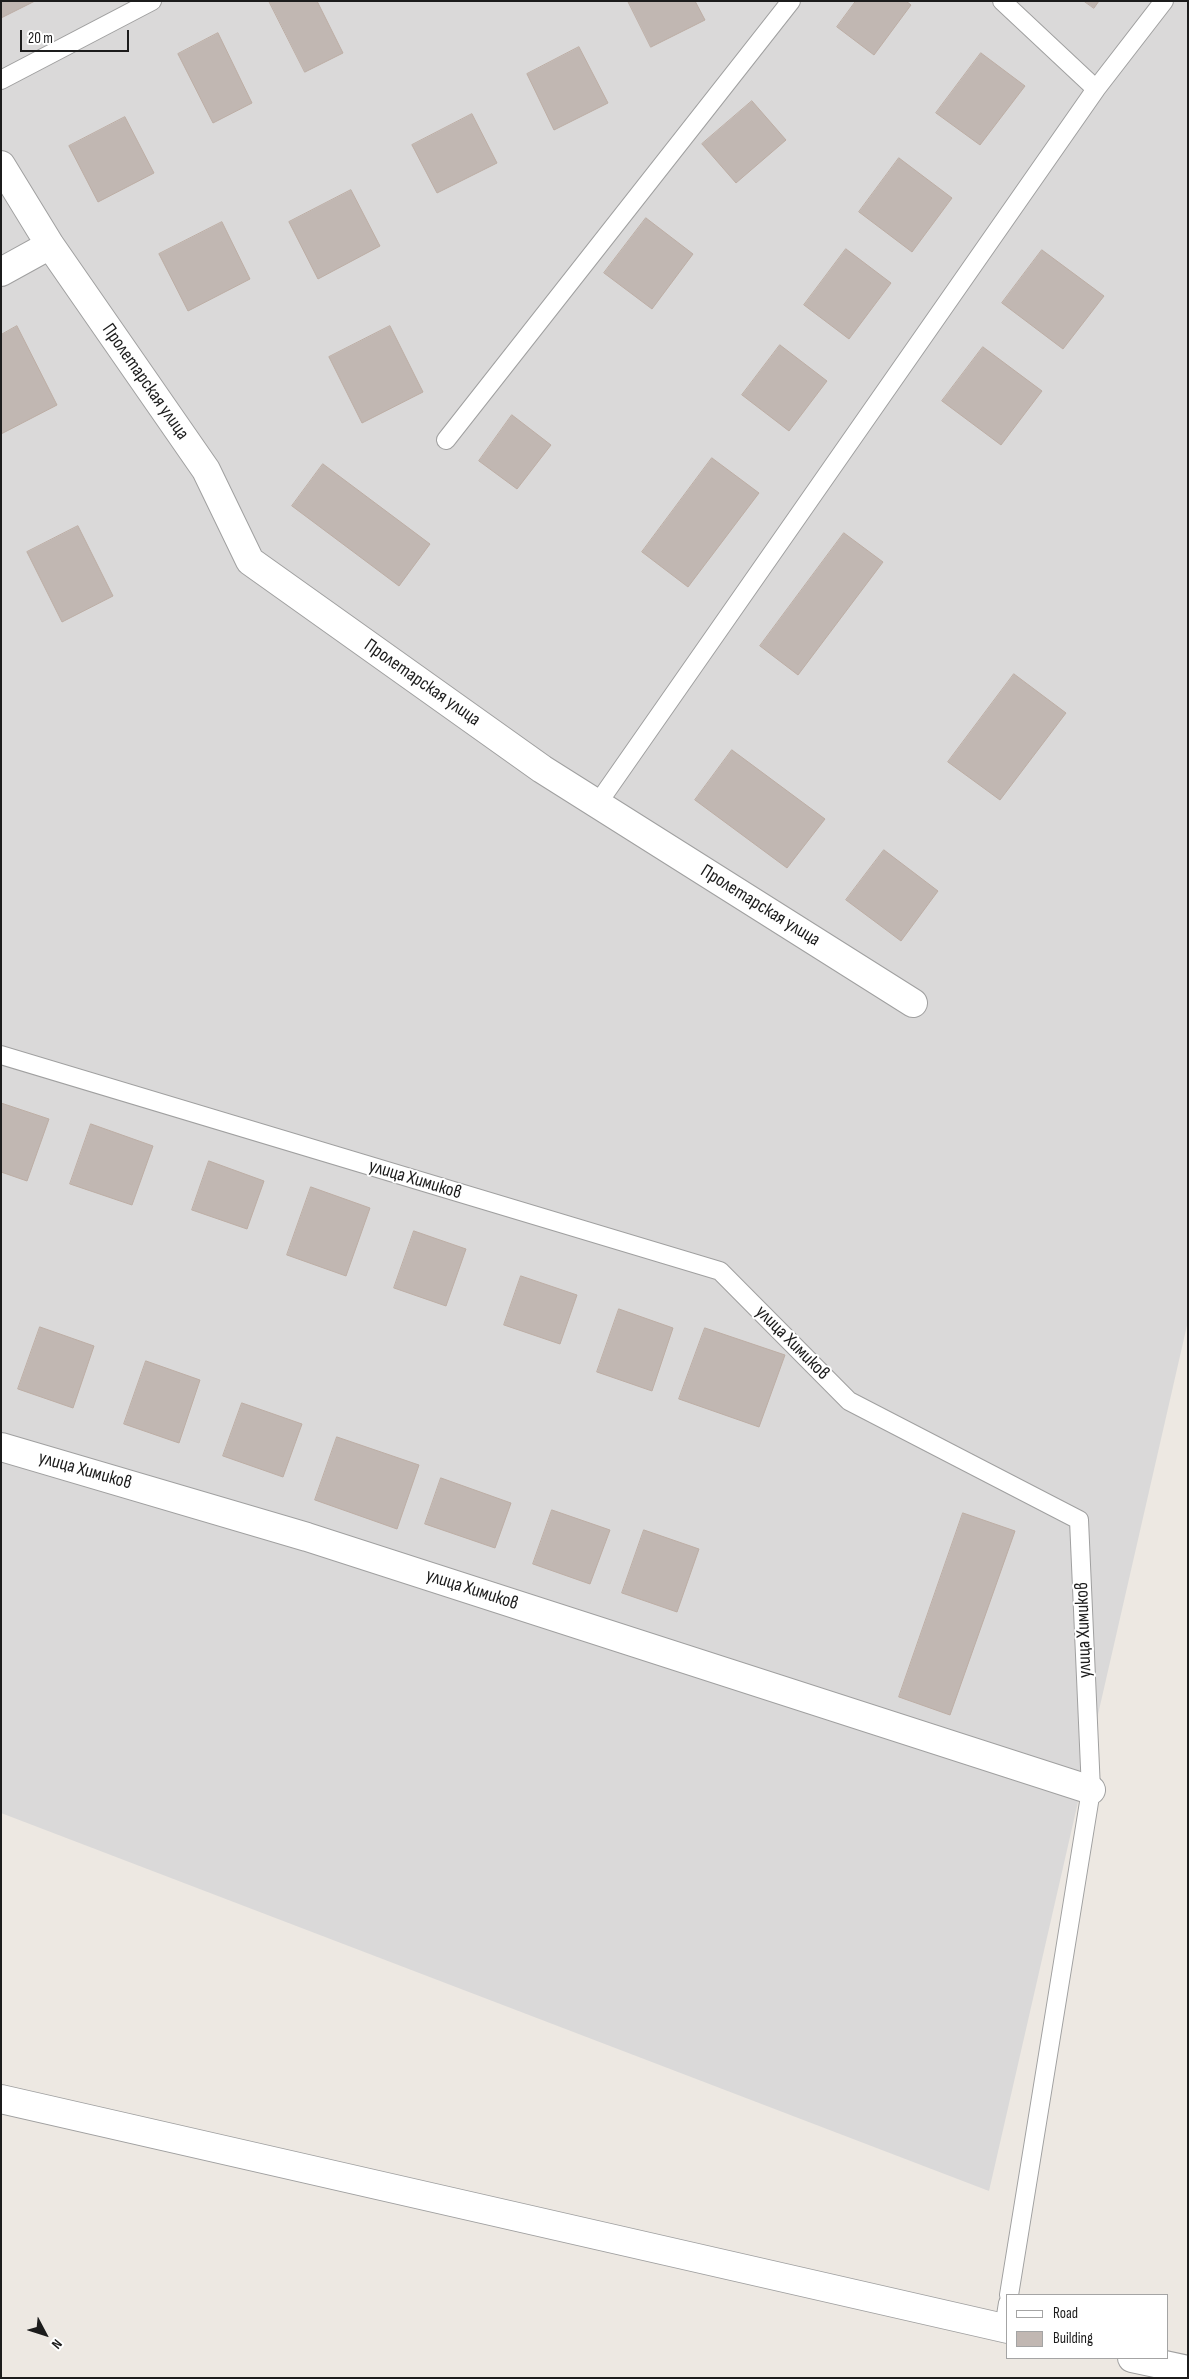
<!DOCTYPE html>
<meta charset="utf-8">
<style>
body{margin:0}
#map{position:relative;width:1189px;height:2379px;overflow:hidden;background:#ede8e2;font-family:"Sofia Sans Condensed",sans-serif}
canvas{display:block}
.frame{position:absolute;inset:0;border:2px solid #1c1c1c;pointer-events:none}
.legend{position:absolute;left:1006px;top:2294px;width:162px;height:65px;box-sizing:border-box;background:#fff;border:1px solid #a4a4a4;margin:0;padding:6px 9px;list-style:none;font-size:15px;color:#1c1c1c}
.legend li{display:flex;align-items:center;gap:10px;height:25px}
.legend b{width:25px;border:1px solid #a4a4a4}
.north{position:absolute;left:20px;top:2309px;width:50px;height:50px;-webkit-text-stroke:4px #fff;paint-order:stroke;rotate:130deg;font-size:14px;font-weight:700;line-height:20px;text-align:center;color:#1c1c1c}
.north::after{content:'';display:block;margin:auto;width:18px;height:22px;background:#1c1c1c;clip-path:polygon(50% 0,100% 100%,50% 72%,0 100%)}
.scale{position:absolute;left:20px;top:30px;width:109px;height:22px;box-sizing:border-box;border:2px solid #1c1c1c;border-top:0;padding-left:6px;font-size:15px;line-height:18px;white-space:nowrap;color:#1c1c1c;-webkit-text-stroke:4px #fff;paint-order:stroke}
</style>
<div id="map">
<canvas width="1189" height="2379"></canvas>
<div class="frame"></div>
<ul class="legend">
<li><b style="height:6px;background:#fff"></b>Road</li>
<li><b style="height:14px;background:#c1b7b2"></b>Building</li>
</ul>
<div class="north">N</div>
<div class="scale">20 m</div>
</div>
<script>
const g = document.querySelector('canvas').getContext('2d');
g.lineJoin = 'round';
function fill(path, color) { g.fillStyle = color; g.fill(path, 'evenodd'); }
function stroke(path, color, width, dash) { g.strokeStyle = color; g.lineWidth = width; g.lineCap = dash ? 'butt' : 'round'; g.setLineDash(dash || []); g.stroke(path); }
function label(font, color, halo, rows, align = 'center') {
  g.font = font + ' "Sofia Sans Condensed",sans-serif'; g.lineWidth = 4; g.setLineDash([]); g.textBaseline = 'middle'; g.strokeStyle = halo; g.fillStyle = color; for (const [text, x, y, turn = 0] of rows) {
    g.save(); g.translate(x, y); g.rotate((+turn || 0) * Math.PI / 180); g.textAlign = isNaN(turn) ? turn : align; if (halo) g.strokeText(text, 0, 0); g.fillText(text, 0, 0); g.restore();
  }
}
const residential = new Path2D(`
 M1 1H1188V1321L989 2191 1 1813Z`);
const building = new Path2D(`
 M1 1H35L1 18Z
 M269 1H317L343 53 305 72Z
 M628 1H695L705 20 651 47Z
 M856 1H906L911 5 874 55 837 27Z
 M1084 1H1099L1094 8Z
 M218 33 252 103 213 123 178 54Z
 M579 47 608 103 554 130 527 74Z
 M981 53 1025 86 980 145 936 113Z
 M752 101 786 140 736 183 702 144Z
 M472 114 497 163 437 193 412 145Z
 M125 117 154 173 98 202 69 146Z
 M899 158 952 198 912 252 859 212Z
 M351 190 380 246 318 279 289 222Z
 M646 218 693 254 652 309 604 273Z
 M222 222 250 279 188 311 159 254Z
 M846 249 891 283 849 339 804 305Z
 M1042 250 1104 296 1063 349 1002 303Z
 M17 326 57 405 1 434V335Z
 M390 326 423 392 362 423 329 357Z
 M780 345 827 381 789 431 742 395Z
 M983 347 1042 391 1001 445 942 401Z
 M512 415 551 445 517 489 479 461Z
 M712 458 759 493 688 587 642 552Z
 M323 464 430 544 399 586 292 506Z
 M78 526 113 596 62 622 27 552Z
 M844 533 883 562 798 675 760 646Z
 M1014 674 1066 713 1000 800 948 762Z
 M732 750 825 819 787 868 695 800Z
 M884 850 938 891 901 941 846 900Z
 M1 1103 49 1119 27 1181 1 1172Z
 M91 1124 153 1146 132 1205 70 1184Z
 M209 1161 264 1181 247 1229 192 1210Z
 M311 1187 370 1208 346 1276 287 1255Z
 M414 1231 466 1249 446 1306 394 1288Z
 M521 1276 577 1295 560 1344 504 1325Z
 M619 1309 673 1328 652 1391 597 1372Z
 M40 1327 94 1346 73 1408 18 1389Z
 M705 1328 785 1355 759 1427 679 1399Z
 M146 1361 200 1380 179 1443 124 1424Z
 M242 1403 302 1424 283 1477 223 1456Z
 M337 1437 419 1465 397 1529 315 1500Z
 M441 1478 511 1503 495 1548 425 1524Z
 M552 1510 610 1530 590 1584 533 1564Z
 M963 1513 1015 1531 950 1715 899 1697Z
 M644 1530 699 1549 677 1612 622 1593Z`);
const service = new Path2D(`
 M1002 1 1096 89
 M1 80 152 1
 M446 440 791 1
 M598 803 1096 89 1164 1
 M1 1055 720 1271 849 1401 1079 1520 1091 1790 1009 2295
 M1004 2328 1008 2303`);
const minor = new Path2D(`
 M1 165 50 245 206 470 250 561 542 769 913 1003
 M1 272 50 245
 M1 1447 307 1537 1091 1790
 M1 2099 1008 2329
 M1132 2358 1188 2370`);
const streetNames = [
 ["Пролетарская улица",145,382,55],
 ["Пролетарская улица",422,683,35],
 ["Пролетарская улица",760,906,32],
 ["улица Химиков",415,1180,17],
 ["улица Химиков",792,1343,45],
 ["улица Химиков",85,1471,16],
 ["улица Химиков",472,1590,18],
 ["улица Химиков",1084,1630,-92]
];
fill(residential, '#dad9d9');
fill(building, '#c1b7b2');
stroke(building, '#bdaea5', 1);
stroke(service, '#a0a0a0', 20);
stroke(minor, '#a0a0a0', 30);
stroke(service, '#fff', 18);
stroke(minor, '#fff', 28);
label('19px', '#1c1c1c', '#fff', streetNames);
</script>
